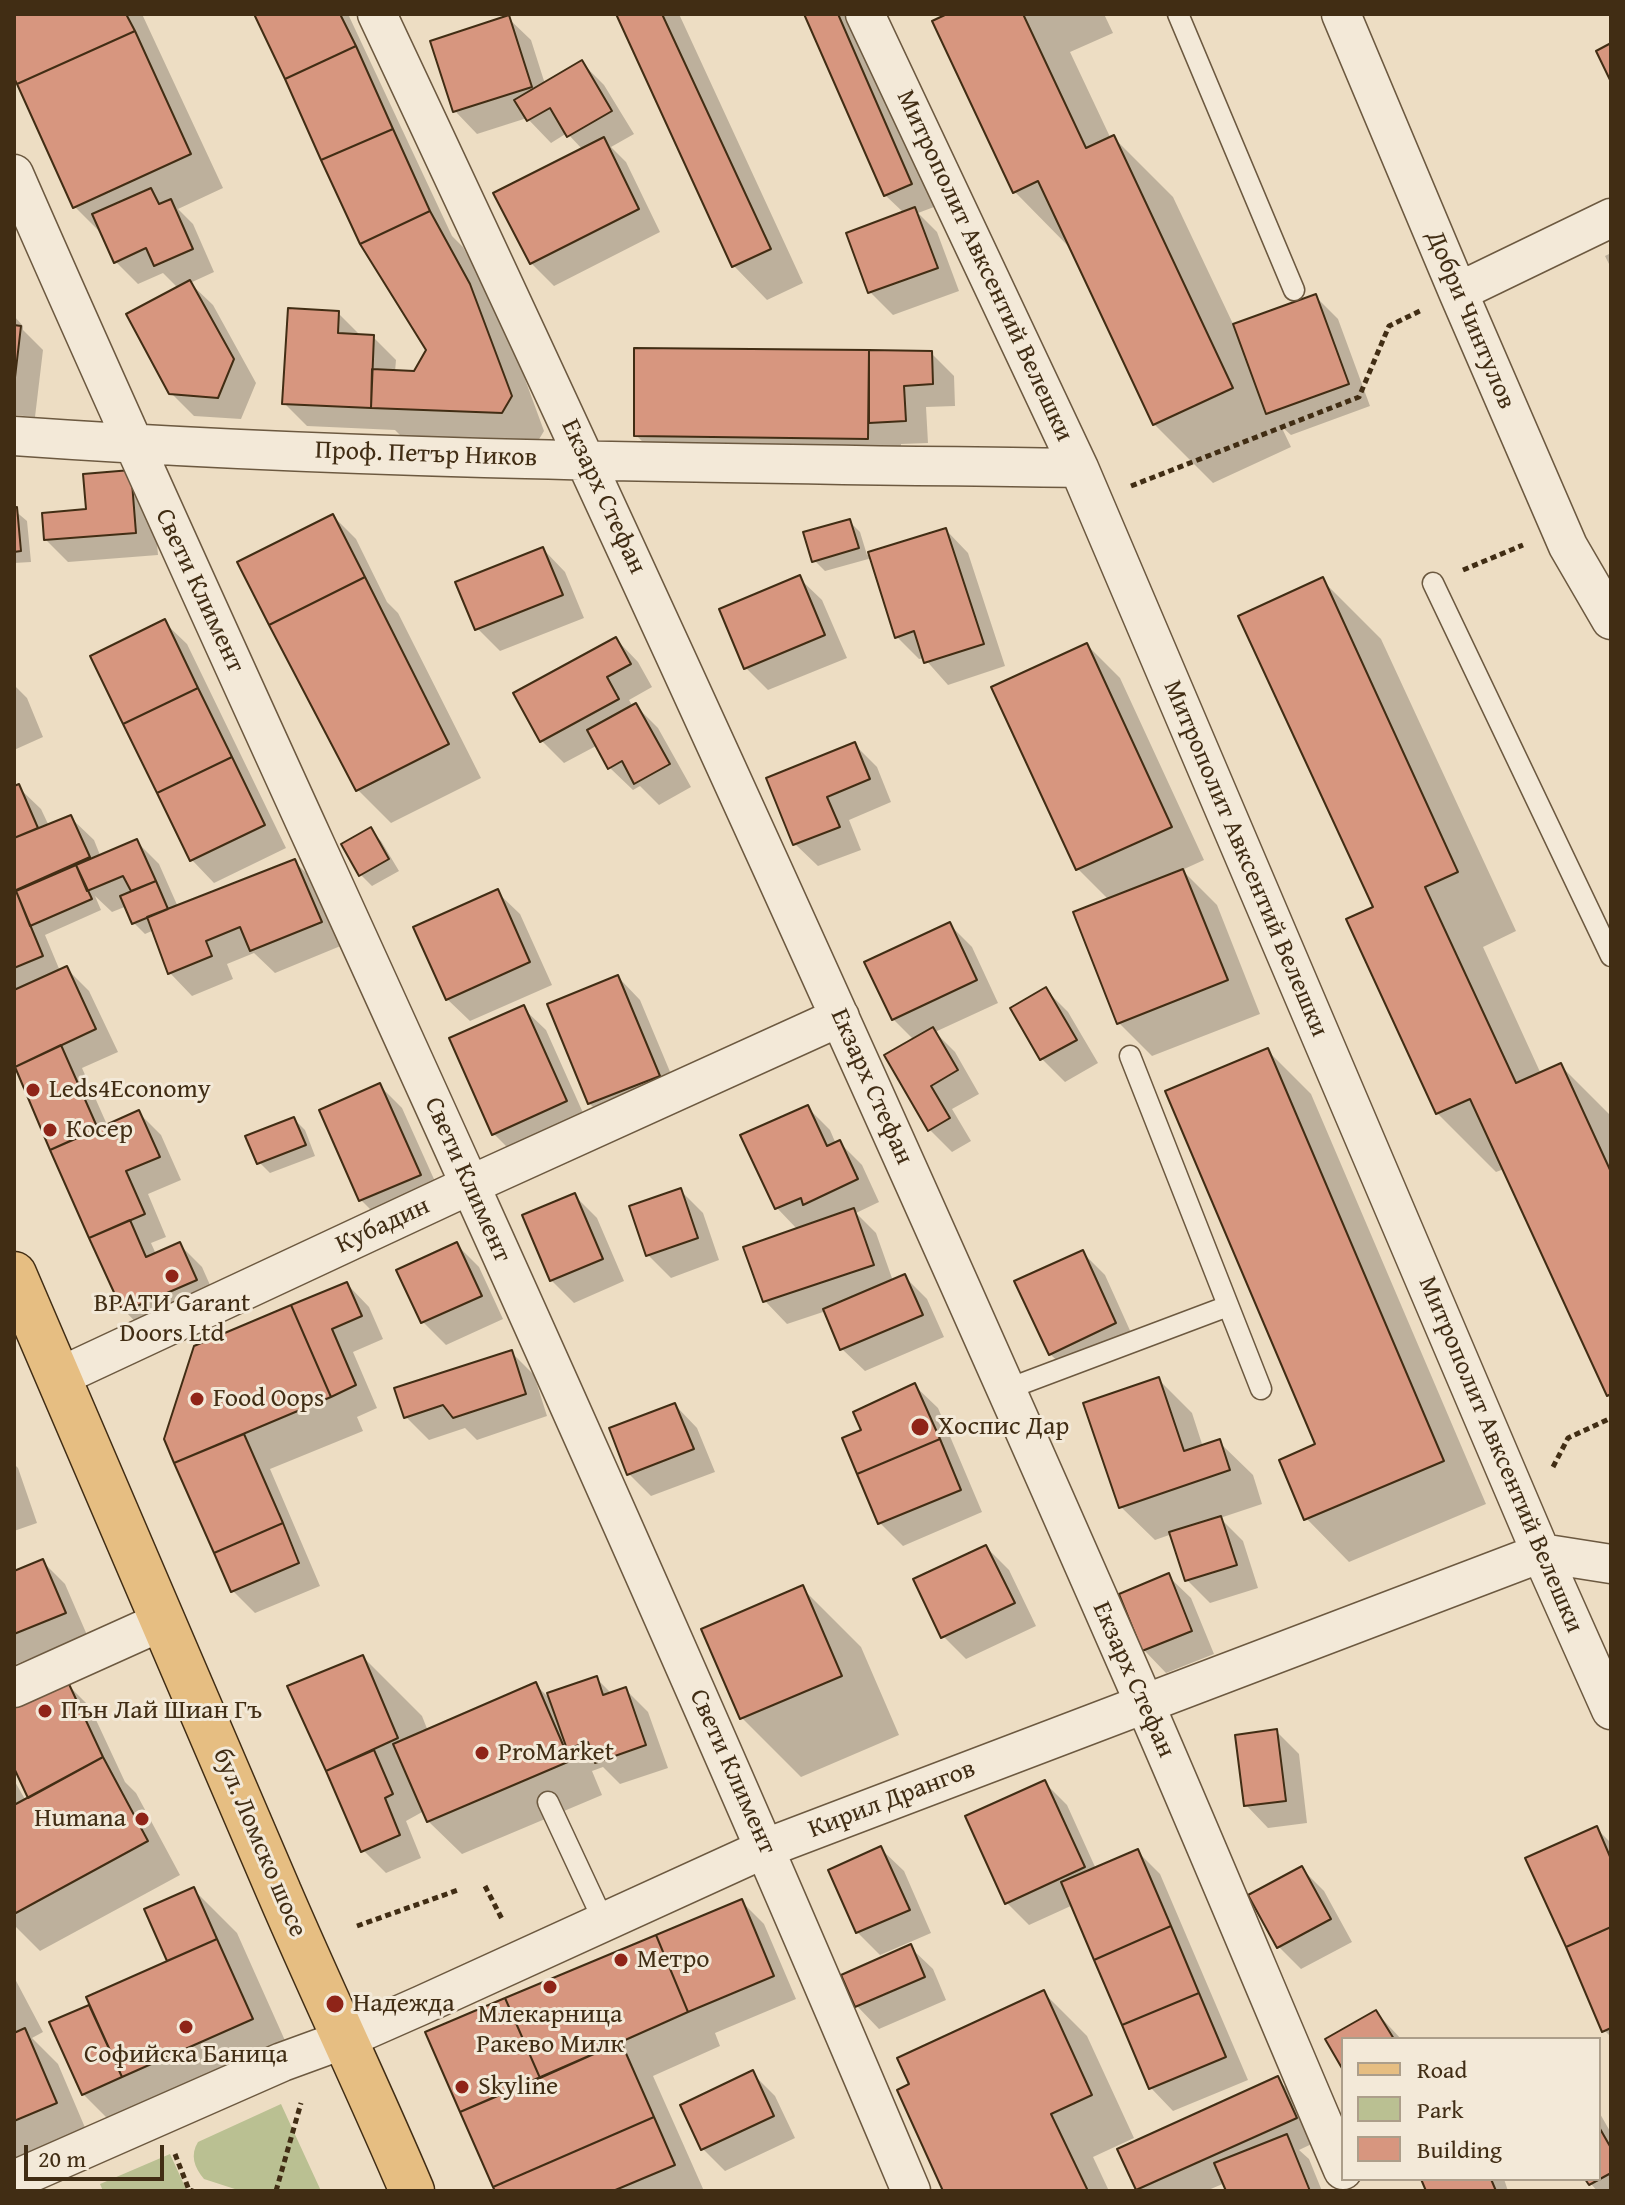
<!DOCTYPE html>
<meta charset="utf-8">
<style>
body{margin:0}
#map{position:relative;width:1625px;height:2205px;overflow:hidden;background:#edddc3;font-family:"Gentium Book Plus",serif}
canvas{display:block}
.frame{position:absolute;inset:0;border:16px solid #412d14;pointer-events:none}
.legend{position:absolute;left:1341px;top:2037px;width:260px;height:144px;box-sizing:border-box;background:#f3e9d8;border:2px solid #ac9e8a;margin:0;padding:10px 14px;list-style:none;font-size:24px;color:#412d14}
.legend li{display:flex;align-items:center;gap:16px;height:40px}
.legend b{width:40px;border:2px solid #ac9e8a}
.scale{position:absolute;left:24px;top:2145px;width:140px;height:36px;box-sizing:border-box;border:4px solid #412d14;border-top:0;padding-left:10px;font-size:24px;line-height:28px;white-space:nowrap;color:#412d14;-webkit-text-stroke:6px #f3e9d8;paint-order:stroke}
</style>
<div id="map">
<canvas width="1625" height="2205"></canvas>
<div class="frame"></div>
<ul class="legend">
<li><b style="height:10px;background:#e6be82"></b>Road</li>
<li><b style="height:22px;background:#bac092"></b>Park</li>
<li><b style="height:22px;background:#d7967f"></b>Building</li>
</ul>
<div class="scale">20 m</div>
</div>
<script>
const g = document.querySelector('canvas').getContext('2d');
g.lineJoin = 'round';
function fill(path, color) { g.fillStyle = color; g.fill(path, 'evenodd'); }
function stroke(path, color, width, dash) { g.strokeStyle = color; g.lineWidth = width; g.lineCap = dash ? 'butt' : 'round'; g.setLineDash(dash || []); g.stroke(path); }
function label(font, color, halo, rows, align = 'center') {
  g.font = font + ' "Gentium Book Plus",serif'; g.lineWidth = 6; g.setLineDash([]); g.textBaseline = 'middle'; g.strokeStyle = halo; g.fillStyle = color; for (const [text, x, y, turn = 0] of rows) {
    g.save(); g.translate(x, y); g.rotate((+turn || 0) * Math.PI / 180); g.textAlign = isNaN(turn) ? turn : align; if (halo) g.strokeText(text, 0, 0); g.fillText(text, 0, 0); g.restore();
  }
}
const green = new Path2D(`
 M281 2104 321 2191H241L204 2179C194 2167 190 2155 198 2142Z
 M170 2154 187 2191H103L100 2184Z`);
const shadow = new Path2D(`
 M14 14H142L223 188 178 209 193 224 214 272 190 283 213 305 256 383 241 419 194 416 171 393 179 289 163 273 138 284 116 262 103 235 75 207 14 75Z
 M254 14H348L452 236 463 247 503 319 544 431 535 446 406 441 395 430 307 426 284 403 338 313 361 336 373 337 396 360 395 372 415 373 428 350 362 243Z
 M618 14H679L803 283 767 300 734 266Z
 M806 14H850L934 207 918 213 937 232 959 291 893 315 870 292 904 213 885 195Z
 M952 14H1104L1113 33 1070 52 1111 139 1114 138 1173 197 1234 326 1316 297 1338 319 1370 406 1291 435 1281 426 1291 447 1213 483 1154 424 1072 250 1015 192Z
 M508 18 531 40 545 84 582 63 604 85 634 134 611 147 626 162 660 232 554 286 531 263 583 150 567 133 551 143 527 118 477 134 455 111Z
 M1611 253V268L1605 256Z
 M14 316 23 326V330L43 350 35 417 14 415Z
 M636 350 931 353 954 376 955 406 926 407 928 443 901 444V471L669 469 636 435Z
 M131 472 153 495 158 555 68 562 46 540 88 511Z
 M14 510 27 521 31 562 14 563Z
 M333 516 356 539 387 602 398 613 481 778 391 823 358 790Z
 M849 521 860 532 867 555 946 530 968 553 1005 666 948 685 924 658 919 659 897 637 872 558 825 571 814 560Z
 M543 549 565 572 584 618 500 651 477 628Z
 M799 578 822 600 847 658 768 690 746 668Z
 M1322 580 1381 639 1516 931 1483 947 1541 1074 1560 1065 1611 1116V1397L1504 1169 1496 1172 1437 1113 1375 908Z
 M164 622 187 644 286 848 214 883 192 860Z
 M616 639 638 662 652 687 629 700 633 707 636 706 658 728 691 787 659 805 640 786 633 790 610 768 596 746 564 763 541 740Z
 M1087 645 1120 678 1204 860 1182 870 1217 905 1260 1014 1152 1056 1119 1023 1109 900 1078 869Z
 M14 685 27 698 43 737 14 750Z
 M854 744 877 767 891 802 849 820 861 850 818 866 795 844Z
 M18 787 41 809 49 826 71 818 94 840 100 855 136 841 159 864 178 907 294 861 317 884 343 945 275 973 254 953 227 964 233 979 192 996 170 973 154 930 145 934 134 923 127 906 112 912 95 896 101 910 45 935 60 971 66 968 89 991 118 1052 82 1068 108 1127 139 1113 161 1135 181 1180 148 1194 166 1237 151 1243 156 1254 179 1244 202 1267 218 1303 147 1334 125 1311 14 1063V788Z
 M370 830 381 841 399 871 372 886 361 875 343 845Z
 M497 892 520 914 552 985 470 1021 447 999Z
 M949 924 972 947 998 1003 935 1032 955 1052 979 1094 952 1109 971 1141 952 1152 929 1129 914 1040 893 1019Z
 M618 977 640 1000 681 1098 612 1126 589 1103Z
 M1046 990 1068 1012 1098 1063 1065 1082 1042 1059 1013 1009Z
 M523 1008 546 1030 588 1124 516 1156 494 1134Z
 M1268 1051 1311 1094 1486 1504 1349 1562 1306 1518 1318 1445Z
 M379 1085 402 1108 442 1197 384 1223 361 1200 321 1111Z
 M807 1107 830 1130 836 1144 839 1142 862 1165 879 1202 856 1213 876 1233 893 1281 904 1276 927 1299 944 1337 865 1371 842 1349 826 1311 787 1324 765 1301 798 1230 777 1208Z
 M294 1119 305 1130 315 1156 270 1173 259 1162Z
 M680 1190 703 1213 719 1260 671 1278 648 1255Z
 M575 1196 597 1218 624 1281 574 1303 551 1280Z
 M457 1245 479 1267 503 1319 446 1345 423 1322Z
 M1082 1252 1105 1275 1137 1346 1073 1376 1050 1354Z
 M347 1284 369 1307 383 1339 353 1352 377 1408 357 1417 363 1431 270 1469 320 1586 255 1613 233 1591 166 1439Z
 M511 1352 534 1375 547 1416 477 1440 465 1428 429 1440 406 1417Z
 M1158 1379 1192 1413 1203 1447 1219 1442 1253 1475 1262 1504 1220 1518 1243 1541 1258 1588 1210 1603 1187 1580 1172 1534 1155 1540 1121 1507Z
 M915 1386 938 1408 982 1512 903 1546 880 1523 845 1439 864 1431Z
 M675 1405 697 1428 715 1472 651 1496 629 1474Z
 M14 1464 18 1468 37 1523 14 1531Z
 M986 1547 1009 1570 1036 1626 966 1659 943 1636Z
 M43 1562 65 1584 87 1635 14 1665V1573Z
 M1168 1576 1191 1598 1214 1654 1166 1673 1144 1650Z
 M802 1588 861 1647 899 1735 801 1777 742 1718 704 1630Z
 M363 1657 422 1716 428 1731 536 1685 552 1701 596 1678 612 1694 625 1689 648 1712 668 1768 620 1784 603 1767 592 1771 602 1795 462 1854 428 1821 424 1811 406 1821 421 1858 386 1873 363 1850 328 1770Z
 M68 1685 90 1707 125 1782 136 1793 180 1875 40 1951 14 1925V1780L26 1801 30 1799 14 1763V1708Z
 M1276 1731 1299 1754 1307 1823 1268 1828 1246 1805Z
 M1045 1783 1067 1805 1096 1869 1138 1852 1160 1874 1248 2080 1173 2111 1151 2088 1073 1905 1029 1925 1006 1902Z
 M1597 1829 1611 1843V2037L1604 2030Z
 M881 1849 904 1871 931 1933 880 1955 857 1932Z
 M1301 1868 1324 1891 1352 1942 1301 1969 1278 1946Z
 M193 1889 237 1933 295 2063 127 2138 83 2094 52 2024 91 2006 170 1962 146 1910Z
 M741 1901 764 1924 796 1999 715 2033 720 2046 653 2076 704 2191H498L428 2033Z
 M910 1947 933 1969 946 2000 879 2029 857 2006Z
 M14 1977 43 2032 32 2038 58 2064 89 2137 21 2166 14 2159Z
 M1044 1993 1087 2036 1134 2138 1093 2157 1109 2191H946Z
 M1376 2012 1401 2039H1343V2066L1328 2040Z
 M752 2073 775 2096 795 2138 725 2171 702 2148Z
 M1277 2079 1300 2101 1318 2141 1299 2150 1309 2159 1322 2191H1228L1225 2183 1206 2191H1140L1138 2189Z
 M1599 2112 1611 2133V2191H1597L1587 2179H1599Z
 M1423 2179H1504L1508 2191H1428Z`);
const building = new Path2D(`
 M14 14H126L135 31 17 84 14 78Z
 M254 14H340L356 46 285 79Z
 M616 14H662L771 249 732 267Z
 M804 14H838L912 184 884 196Z
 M947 14H1023L1086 148 1114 135 1233 388 1153 425 1038 181 1013 193 932 21Z
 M509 15 532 87 453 112 430 41Z
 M135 31 191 154 73 208 17 84Z
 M1611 43V82L1596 51Z
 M356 46 393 129 321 160 285 79Z
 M582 60 612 111 567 137 550 108 527 121 514 100Z
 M393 129 430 211 360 244 321 160Z
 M604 137 639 209 530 264 493 193Z
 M151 188 159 204 171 199 193 249 154 266 146 248 114 263 92 214Z
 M915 207 938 268 868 293 846 233Z
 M430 211 470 284 512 396 502 413 371 408 372 369 414 371 426 350 360 244Z
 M190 280 234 359 218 398 169 394 126 314Z
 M1316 294 1349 384 1266 414 1233 324Z
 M288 308 339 311 338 333 374 335 371 408 282 404Z
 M14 325 21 326 14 386Z
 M634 348 869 350 868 439 634 436Z
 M869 350 932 351 933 384 904 386 906 421 869 423Z
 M131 470 136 533 44 540 42 513 86 509 83 474Z
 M17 507 21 551 14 552V508Z
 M333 514 365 577 269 625 237 562Z
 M850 519 859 548 812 562 803 532Z
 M946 528 984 644 924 663 914 631 895 638 868 552Z
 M543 547 563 595 475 630 455 582Z
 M800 575 825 635 744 669 719 609Z
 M365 577 449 744 356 791 269 625Z
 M1323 577 1458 872 1425 887 1516 1083 1561 1063 1611 1172V1394L1607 1396 1470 1099 1436 1114 1346 919 1373 907 1238 616Z
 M165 619 198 688 123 724 90 656Z
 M616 637 631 664 607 677 619 699 540 742 513 693Z
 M1087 643 1172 827 1076 870 991 687Z
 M198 688 232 757 157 793 123 724Z
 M636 703 670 764 634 784 622 761 608 769 587 730Z
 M855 742 870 779 827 797 840 827 793 845 766 778Z
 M232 757 265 825 190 861 157 793Z
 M19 784 38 828 14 838V786Z
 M71 815 90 857 14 891V838Z
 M371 827 389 859 359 876 341 844Z
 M137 839 156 881 131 891 123 876 87 891 76 865Z
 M295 859 322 922 250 951 240 927 206 941 212 956 168 974 147 917Z
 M76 865 92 899 30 926 16 891Z
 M1183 869 1228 980 1117 1024 1073 912Z
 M156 881 168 909 132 924 120 896Z
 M498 889 530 962 446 1000 413 927Z
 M16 891 43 956 14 968V892Z
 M950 922 977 980 892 1020 864 962Z
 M67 966 96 1029 15 1067 14 990Z
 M618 975 660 1076 588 1104 547 1004Z
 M1046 987 1077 1040 1040 1060 1010 1008Z
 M524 1005 567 1101 492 1135 449 1038Z
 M933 1027 958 1070 931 1086 950 1118 928 1131 884 1055Z
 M61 1045 98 1129 50 1150 15 1067Z
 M1268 1048 1444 1461 1304 1520 1279 1460 1315 1444 1165 1091Z
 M380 1083 421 1175 359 1201 319 1110Z
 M808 1105 827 1146 840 1140 858 1179 803 1205 801 1198 775 1209 740 1135Z
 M139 1110 160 1157 126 1171 145 1214 89 1238 50 1150Z
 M294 1117 306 1145 257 1164 245 1136Z
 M681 1188 698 1238 646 1256 629 1206Z
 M575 1193 603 1259 550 1281 522 1215Z
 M854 1208 874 1265 763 1302 743 1247Z
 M130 1220 146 1257 180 1242 197 1280 123 1312 89 1238Z
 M457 1242 482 1296 421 1323 396 1270Z
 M1083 1250 1116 1323 1049 1355 1014 1281Z
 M905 1274 923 1315 840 1350 823 1309Z
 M347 1282 362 1316 332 1329 356 1385 331 1397 291 1305Z
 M291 1305 331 1397 174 1463 164 1439 194 1346Z
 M512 1350 526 1394 453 1418 443 1405 404 1418 394 1388Z
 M1159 1377 1184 1451 1220 1439 1230 1470 1119 1508 1083 1403Z
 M915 1383 940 1439 857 1474 842 1438 861 1430 853 1412Z
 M675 1403 694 1449 627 1475 609 1428Z
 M244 1434 283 1523 214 1553 174 1463Z
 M940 1439 961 1490 878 1524 857 1474Z
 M1221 1516 1237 1565 1185 1581 1169 1532Z
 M283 1523 299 1563 231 1592 214 1553Z
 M986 1545 1015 1603 941 1638 913 1579Z
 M43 1559 66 1613 14 1634V1571Z
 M1169 1573 1192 1631 1142 1651 1119 1594Z
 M803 1585 842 1676 740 1719 701 1629Z
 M363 1655 398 1738 326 1771 287 1686Z
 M597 1676 603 1695 626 1687 646 1745 595 1763 588 1742 567 1749 547 1693Z
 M68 1682 103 1757 28 1798 14 1768V1706Z
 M536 1682 570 1761 427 1822 393 1744Z
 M1277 1729 1286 1801 1244 1806 1235 1735Z
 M374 1750 393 1794 385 1798 400 1835 361 1852 326 1771Z
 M103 1757 148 1841 14 1914V1805Z
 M1045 1780 1085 1867 1005 1904 965 1816Z
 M1597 1826 1611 1859V1927L1566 1947 1525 1858Z
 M881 1846 910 1910 856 1933 828 1870Z
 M1138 1849 1171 1926 1094 1960 1061 1882Z
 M1302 1866 1331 1919 1277 1948 1248 1895Z
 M194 1887 217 1939 167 1961 144 1909Z
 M742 1899 774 1976 688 2012 656 1935Z
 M1171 1926 1199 1993 1122 2025 1094 1960Z
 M1611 1927V2028L1602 2032 1566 1947Z
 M656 1935 688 2012 540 2078 505 1998Z
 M217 1939 253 2019 122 2077 86 1997Z
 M911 1944 925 1977 855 2007 841 1975Z
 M1044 1990 1092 2095 1051 2114 1088 2191H943L897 2090 909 2084 897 2058Z
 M1199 1993 1226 2057 1149 2089 1122 2025Z
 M505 1998 540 2078 460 2112 425 2032Z
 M89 2005 122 2077 82 2095 49 2022Z
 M1376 2010 1394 2039H1343V2070L1325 2039Z
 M25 2028 57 2103 14 2121V2033Z
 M621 2042 654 2117 493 2187 460 2112Z
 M753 2070 774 2116 701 2150 680 2105Z
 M1278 2076 1297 2118 1136 2190 1117 2149Z
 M654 2117 675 2165 613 2191H495L493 2187Z
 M1599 2127 1611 2148V2173L1589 2185 1585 2179H1599Z
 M1287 2134 1310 2191H1226L1214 2163Z
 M1421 2179H1491L1496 2191H1426Z`);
const path = new Path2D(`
 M1131 486 1359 397 1389 326 1422 310
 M1463 570 1523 545
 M1553 1467 1568 1438 1611 1418
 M485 1886 503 1921
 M357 1926 458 1890
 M175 2154 189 2190 193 2191
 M276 2191 301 2103`);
const service = new Path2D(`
 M1178 14 1294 290
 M1433 583 1611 956
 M1130 1056 1261 1389
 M1005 1390 1228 1306
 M548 1802 604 1922`);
const minor = new Path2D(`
 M377 14C640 573 896 1135 1143 1700 1211 1856 1276 2014 1343 2170
 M865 14 1079 468 1541 1553 1611 1710
 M1341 14 1458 292 1568 546 1611 620
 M14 174C162 513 318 848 470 1185 621 1519 769 1854 911 2191
 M1458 292 1611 218
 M14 436C368 461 724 463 1079 468
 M59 1377 470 1185 840 1017
 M14 1688 165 1620
 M14 2180 282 2062 345 2039 422 2005 766 1848 1541 1553 1611 1564`);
const primary = new Path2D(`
 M14 1274C103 1480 191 1686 279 1892 322 1992 369 2090 412 2191`);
const markers = [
 [33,1090,8,"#8f2418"],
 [50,1130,8,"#8f2418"],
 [172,1276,8,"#8f2418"],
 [197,1399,8,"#8f2418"],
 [920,1427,10,"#8f2418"],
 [45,1711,8,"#8f2418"],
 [482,1753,8,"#8f2418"],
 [142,1819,8,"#8f2418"],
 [621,1960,8,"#8f2418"],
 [550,1987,8,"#8f2418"],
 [335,2004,10,"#8f2418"],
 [186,2027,8,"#8f2418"],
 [462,2087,8,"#8f2418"]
];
const streetNames = [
 ["Митрополит Авксентий Велешки",984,266,65],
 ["Добри Чинтулов",1470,320,67],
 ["Проф. Петър Ников",426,455,2],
 ["Екзарх Стефан",603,497,65],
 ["Свети Климент",199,591,65],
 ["Митрополит Авксентий Велешки",1245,859,67],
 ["Екзарх Стефан",871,1087,66],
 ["Свети Климент",467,1180,66],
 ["Кубадин",383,1226,-25],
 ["Митрополит Авксентий Велешки",1500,1455,67],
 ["Екзарх Стефан",1133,1680,66],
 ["Свети Климент",732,1772,66],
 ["Кирил Дрангов",892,1800,-21],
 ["бул. Ломско шосе",259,1843,67]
];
const poiNames = [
 ["Leds4Economy",49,1090],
 ["Косер",66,1130],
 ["ВРАТИ Garant",172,1304,"center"],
 ["Doors Ltd",172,1334,"center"],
 ["Food Oops",213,1399],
 ["Хоспис Дар",938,1427],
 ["Пън Лай Шиан Гъ",61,1711],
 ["ProMarket",498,1753],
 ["Humana",126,1819,"right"],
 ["Метро",637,1960],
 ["Надежда",353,2004],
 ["Млекарница",550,2015,"center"],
 ["Ракево Милк",550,2045,"center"],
 ["Софийска Баница",186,2055,"center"],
 ["Skyline",478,2087]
];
fill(green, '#bac092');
fill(shadow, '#0003');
fill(building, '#d7967f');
stroke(building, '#412d14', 2);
stroke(service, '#6c5940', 23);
stroke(minor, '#6c5940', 41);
stroke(primary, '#412d14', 47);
stroke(path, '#412d14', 5, [6, 4]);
stroke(service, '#f3e9d8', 20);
stroke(minor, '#f3e9d8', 38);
stroke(primary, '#e6be82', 44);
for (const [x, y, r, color] of markers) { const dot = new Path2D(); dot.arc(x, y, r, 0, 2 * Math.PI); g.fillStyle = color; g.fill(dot); stroke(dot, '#f3e9d8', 3); }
label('26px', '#412d14', '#f3e9d8', streetNames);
label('26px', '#412d14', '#f3e9d8', poiNames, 'left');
</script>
